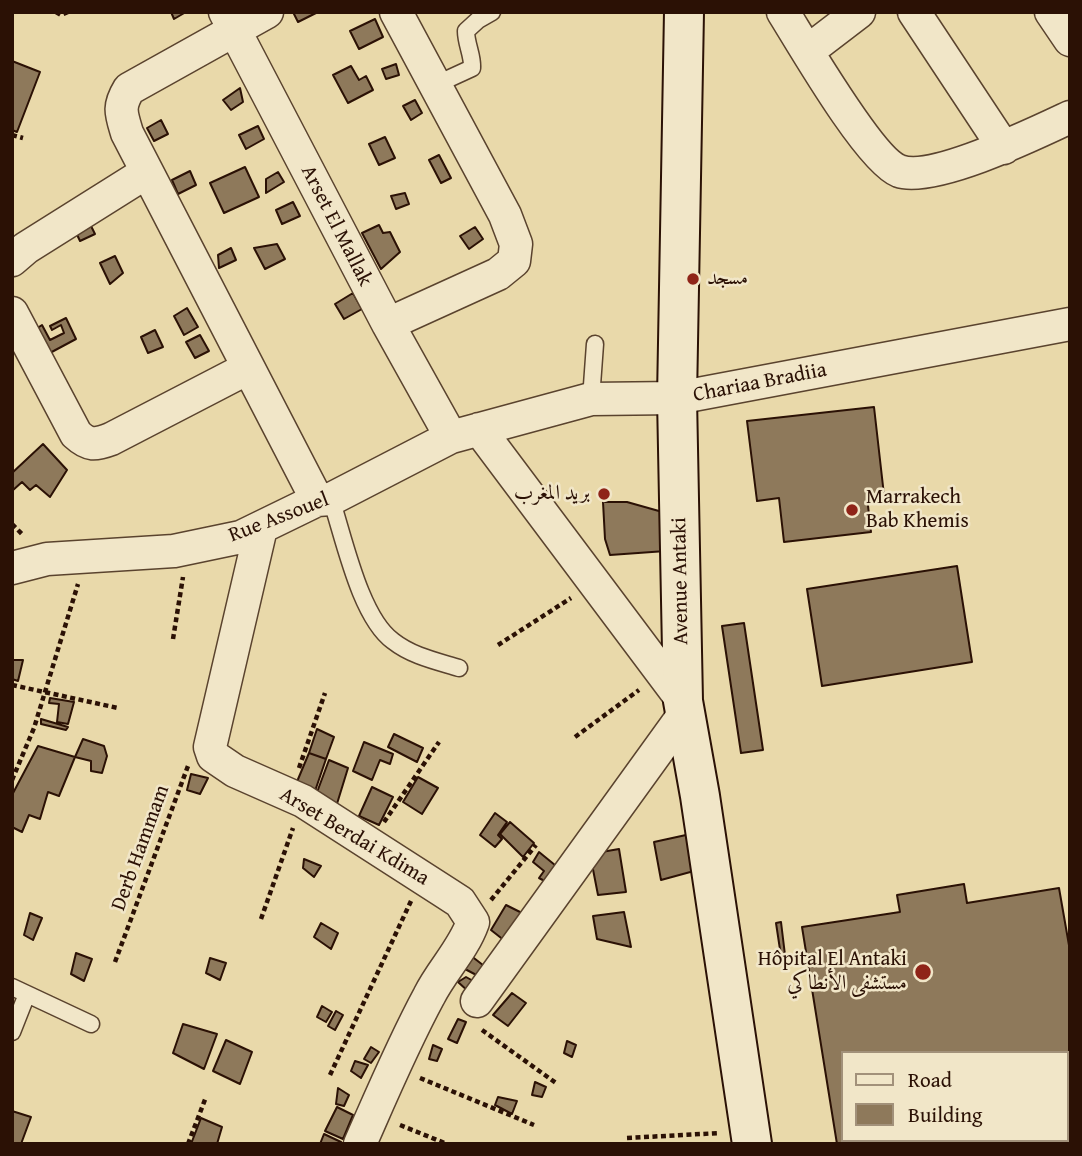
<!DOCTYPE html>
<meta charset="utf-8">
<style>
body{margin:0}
#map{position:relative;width:1082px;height:1156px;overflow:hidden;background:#e9d9aa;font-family:"Gentium Book Plus",serif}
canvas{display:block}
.frame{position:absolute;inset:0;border:14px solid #2b1105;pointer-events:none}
.legend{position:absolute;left:841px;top:1051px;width:228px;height:91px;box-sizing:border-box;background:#f1e6c8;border:2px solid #a2917a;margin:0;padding:9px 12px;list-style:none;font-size:21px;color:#2b1105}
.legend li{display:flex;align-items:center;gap:14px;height:35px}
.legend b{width:35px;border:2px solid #a2917a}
</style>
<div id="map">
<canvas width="1082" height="1156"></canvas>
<div class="frame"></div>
<ul class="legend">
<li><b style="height:9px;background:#f1e6c8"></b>Road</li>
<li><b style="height:19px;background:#8e795b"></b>Building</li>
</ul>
</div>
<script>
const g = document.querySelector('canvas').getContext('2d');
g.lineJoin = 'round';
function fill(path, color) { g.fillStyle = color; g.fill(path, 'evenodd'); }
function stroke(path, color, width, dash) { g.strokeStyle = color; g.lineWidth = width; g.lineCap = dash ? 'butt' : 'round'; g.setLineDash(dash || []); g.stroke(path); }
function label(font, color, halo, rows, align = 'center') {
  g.font = font + ' "Gentium Book Plus",Amiri,serif'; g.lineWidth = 5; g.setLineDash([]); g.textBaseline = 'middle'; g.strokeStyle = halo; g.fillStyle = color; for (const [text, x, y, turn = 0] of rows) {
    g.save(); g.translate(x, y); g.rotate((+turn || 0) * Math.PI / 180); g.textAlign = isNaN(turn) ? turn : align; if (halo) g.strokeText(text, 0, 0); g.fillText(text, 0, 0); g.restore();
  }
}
const building = new Path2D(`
 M171 12H186L174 19Z
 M293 12H318L298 22Z
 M375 19 383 37 359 49 350 31Z
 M12 61 40 72 17 132 12 130Z
 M396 64 399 75 386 79 382 69Z
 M351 66 359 80 366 76 373 90 348 103 333 75Z
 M240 88 243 102 231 110 223 100Z
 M415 100 422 113 411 120 403 106Z
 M161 120 168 134 154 141 147 128Z
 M258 126 264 139 246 149 239 135Z
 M385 137 395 158 379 165 369 144Z
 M439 155 451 178 441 183 429 160Z
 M245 167 259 197 224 213 210 183Z
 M190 171 196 185 178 194 172 180Z
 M278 172 284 182 266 193V179Z
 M405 193 409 204 396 209 391 196Z
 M293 202 300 216 282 224 276 210Z
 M88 220 95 234 80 241 73 226Z
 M379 225 383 233 390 232 400 252 381 269 362 233Z
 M475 227 483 239 469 249 460 236Z
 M277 244 285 259 265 269 254 248Z
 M231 248 236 260 219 268 218 255Z
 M115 256 123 273 110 284 100 263Z
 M353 293 362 309 344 319 335 304Z
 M187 308 198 327 184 335 174 316Z
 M66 318 76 339 48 354 36 329 42 325 50 340 64 333 61 325 52 330 50 326Z
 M155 330 163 347 148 353 141 337Z
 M200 335 209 351 195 358 186 342Z
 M874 407 884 495 867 497 871 532 784 542 779 498 757 501 747 421Z
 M43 444 67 470 50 497 36 485 30 490 22 482 12 491V473Z
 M603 502H627L666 513V551L610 555 605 539Z
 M957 566 972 662 822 686 807 589Z
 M744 623 763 750 741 753 722 626Z
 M12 660H23L18 681 12 679Z
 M50 698 74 702 68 724 57 722 59 704 49 703Z
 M41 719 68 727 66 730 41 724Z
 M317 729 334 737 326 759 309 753Z
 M394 734 423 748 417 762 388 747Z
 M83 739 104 746 107 756 102 773 91 771V761L75 757Z
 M364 742 393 754 390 764 380 760 372 780 353 771Z
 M38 746 75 757 59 796 48 792 40 819 29 815 22 832 12 827V795Z
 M309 753 326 759 314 794 296 784Z
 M329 760 348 768 336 807 316 795Z
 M191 774 208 778 200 794 187 790Z
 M418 777 438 788 422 814 403 802Z
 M372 787 393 797 379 825 359 816Z
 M495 813 507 822 498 835 502 839 495 847 480 835Z
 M510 822 534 843 523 857 500 834Z
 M686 835 694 871 661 880 654 842Z
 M619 849 626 892 598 895 590 854Z
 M539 852 561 870 550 884 539 878 544 871 533 862Z
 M304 859 321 866 314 877 303 868Z
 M964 884 967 903 1059 888 1070 951V1096H1066V1053H842V1140H869L837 1144 802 927 900 912 897 895Z
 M506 905 522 913 510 945 491 930Z
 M624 912 631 947 597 939 593 916Z
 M30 913 42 918 33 940 24 935Z
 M781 922 785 955 781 956 776 923Z
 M321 923 338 933 331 949 314 937Z
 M76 953 92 959 84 981 71 974Z
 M470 955 488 969 484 979 463 968Z
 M210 958 226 963 220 980 206 973Z
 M466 977 475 982 469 992 458 982Z
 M512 993 526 1003 508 1026 493 1015Z
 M322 1006 332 1012 326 1022 317 1017Z
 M336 1011 343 1015 335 1030 328 1026Z
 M458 1019 466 1022 457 1043 448 1039Z
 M183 1024 217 1034 204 1069 173 1053Z
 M226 1040 252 1052 240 1084 213 1071Z
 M567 1041 576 1045 572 1057 564 1053Z
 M433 1045 442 1049 437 1061 429 1059Z
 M371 1047 379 1052 371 1063 364 1059Z
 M355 1061 368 1065 361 1078 351 1071Z
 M535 1082 546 1087 542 1097 532 1095Z
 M338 1088 349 1095 344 1106 336 1104Z
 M498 1097 517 1101 512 1114 495 1105Z
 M337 1107 353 1115 343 1139 325 1131Z
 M12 1111 31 1117 21 1144H12Z
 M201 1118 222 1127 217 1144H191Z
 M324 1134 341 1142V1144H320Z`);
const path = new Path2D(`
 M56 12 61 15 68 12
 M12 135 23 138
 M12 524 24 536
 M173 639 183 577
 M498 645 571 598
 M12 685 118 708
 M575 737 639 690
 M299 768 325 693
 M12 780 34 728 78 584
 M384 822 439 742
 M491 900 536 845
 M261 919 293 828
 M115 962 188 766
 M482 1030 556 1083
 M330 1075 411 901
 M420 1078 534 1125
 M400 1125 447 1144
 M627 1138 720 1133
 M188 1144 206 1097`);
const lane = new Path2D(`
 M435 85 472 68C473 56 466 44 466 31L478 20 492 12
 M591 399 595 344
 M331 499C344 538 360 617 393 641 412 656 436 661 459 668
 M12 987 91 1024
 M12 1032 27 994`);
const street = new Path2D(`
 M225 12 388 324 451 437
 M267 12 129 89C118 107 121 113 127 133L317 500
 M783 12C803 44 870 160 899 171 933 183 1036 133 1070 117
 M914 12 1004 148
 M1051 12 1070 40
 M808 51 859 12
 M12 260 26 248 147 172
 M12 313 76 434C89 446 95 445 111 439L248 368
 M388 324 498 274 514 261 516 244 505 215 396 12
 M479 429 683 701
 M261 528 210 747 213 756 235 771 303 801 443 891 460 902 473 922C463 950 442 970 429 996 403 1044 382 1094 360 1144
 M12 568 47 559 174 551 241 537 317 500 331 499 451 437 591 399 677 398 1070 324
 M477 1001 685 713`);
const secondary = new Path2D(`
 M684 12 677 398 683 701 700 796 752 1144`);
const markers = [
 [693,279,7,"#8f2418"],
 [604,494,7,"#8f2418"],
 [852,510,7,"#8f2418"],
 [923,972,9,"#8f2418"]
];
const streetNames = [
 ["Arset El Mallak",336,226,63],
 ["Chariaa Bradiia",760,383,-11],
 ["Rue Assouel",279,518,-21],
 ["Avenue Antaki",681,581,-91],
 ["Arset Berdai Kdima",354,837,31],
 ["Derb Hammam",141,848,-70]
];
const poiNames = [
 ["مسجد",707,279],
 ["بريد المغرب",590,494,"right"],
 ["Marrakech",866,498],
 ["Bab Khemis",866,522],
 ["Hôpital El Antaki",907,960,"right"],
 ["مستشفى الأنطاكي",907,984,"right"]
];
fill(building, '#8e795b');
stroke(building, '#2b1105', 2);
stroke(lane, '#5a432e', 19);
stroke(street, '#5a432e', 35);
stroke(secondary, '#2b1105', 42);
stroke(path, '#2b1105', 4.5, [5, 3.5]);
stroke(lane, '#f1e6c8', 16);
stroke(street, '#f1e6c8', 32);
stroke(secondary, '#f1e6c8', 38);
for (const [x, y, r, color] of markers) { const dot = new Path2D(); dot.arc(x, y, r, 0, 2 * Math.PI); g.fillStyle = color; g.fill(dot); stroke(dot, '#f1e6c8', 2.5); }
label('21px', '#2b1105', '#f1e6c8', streetNames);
label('21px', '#2b1105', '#f1e6c8', poiNames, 'left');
</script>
